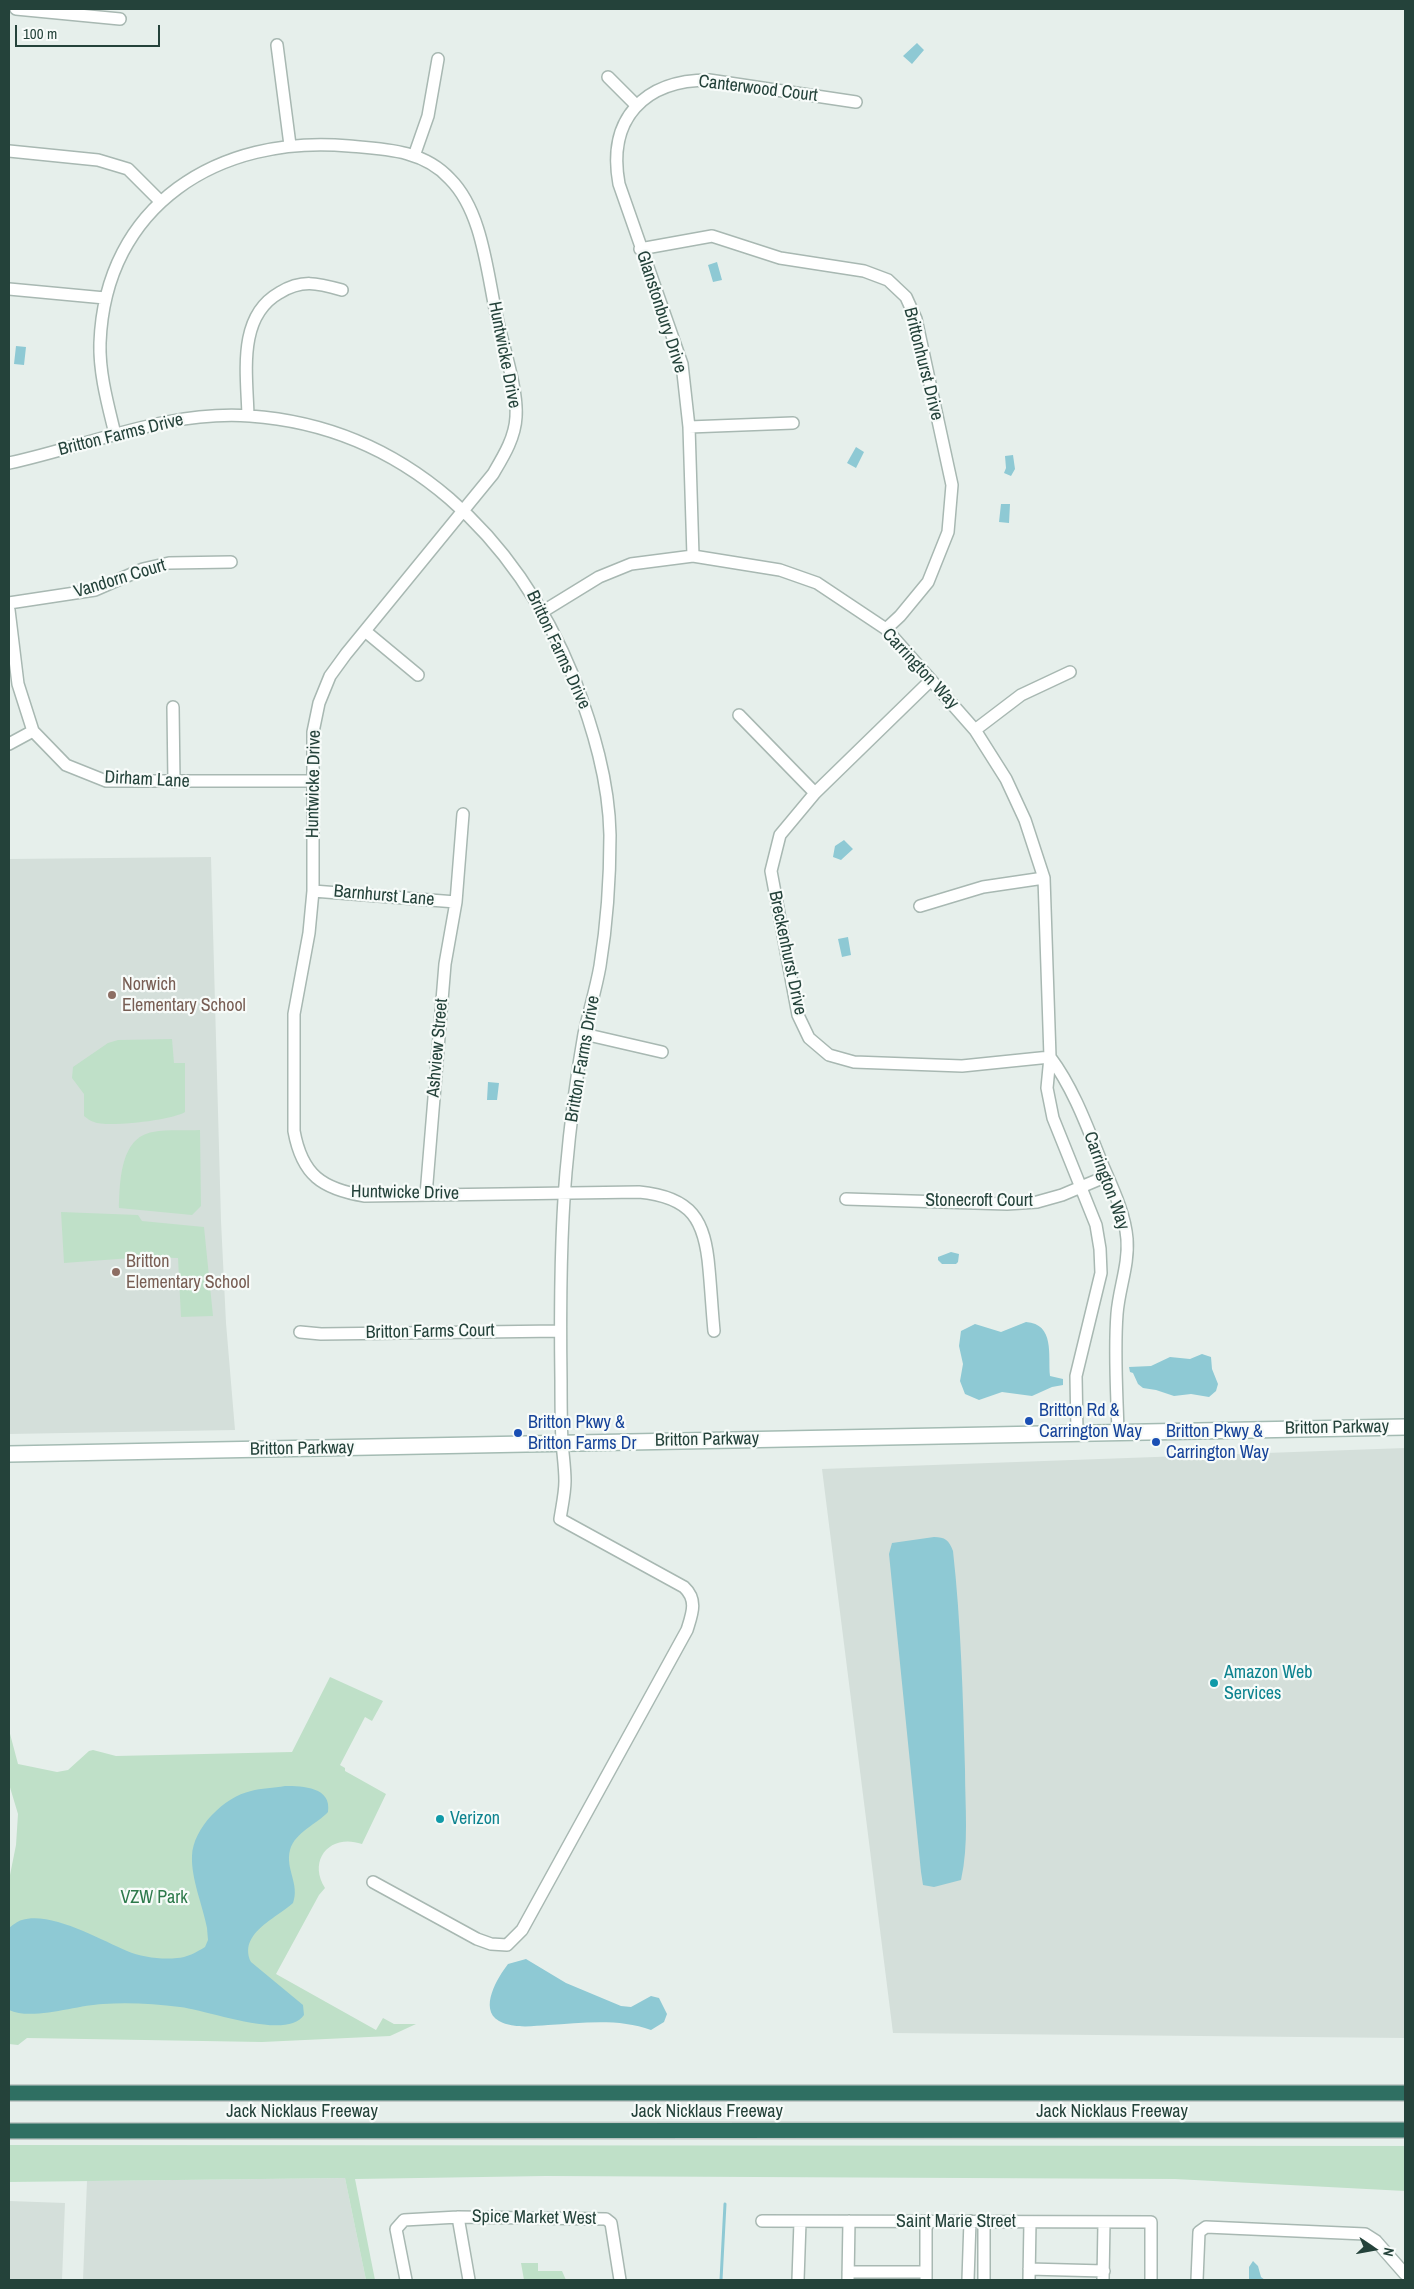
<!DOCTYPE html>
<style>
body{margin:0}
#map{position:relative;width:1414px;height:2289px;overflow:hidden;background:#e6efeb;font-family:"Archivo Narrow",sans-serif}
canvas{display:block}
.frame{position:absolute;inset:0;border:10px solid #24423a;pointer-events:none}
.north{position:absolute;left:1349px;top:2224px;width:50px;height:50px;-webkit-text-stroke:4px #f7fbf9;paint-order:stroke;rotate:102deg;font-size:14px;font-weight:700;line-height:20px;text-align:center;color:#24423a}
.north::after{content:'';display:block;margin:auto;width:18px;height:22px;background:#24423a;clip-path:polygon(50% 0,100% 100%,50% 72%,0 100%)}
.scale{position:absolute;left:15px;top:25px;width:145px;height:22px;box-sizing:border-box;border:2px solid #24423a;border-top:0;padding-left:6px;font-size:15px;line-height:18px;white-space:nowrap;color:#24423a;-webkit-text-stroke:4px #f7fbf9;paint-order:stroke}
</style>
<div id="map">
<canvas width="1414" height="2289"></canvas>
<div class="frame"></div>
<div class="north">N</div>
<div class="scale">100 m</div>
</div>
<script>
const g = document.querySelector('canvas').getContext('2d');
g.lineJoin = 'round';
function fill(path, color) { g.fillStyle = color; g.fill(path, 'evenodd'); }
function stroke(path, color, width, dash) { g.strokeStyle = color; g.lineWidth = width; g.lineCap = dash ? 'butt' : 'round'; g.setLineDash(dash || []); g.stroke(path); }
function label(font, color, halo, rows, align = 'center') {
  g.font = font + ' "Archivo Narrow",sans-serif'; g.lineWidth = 4.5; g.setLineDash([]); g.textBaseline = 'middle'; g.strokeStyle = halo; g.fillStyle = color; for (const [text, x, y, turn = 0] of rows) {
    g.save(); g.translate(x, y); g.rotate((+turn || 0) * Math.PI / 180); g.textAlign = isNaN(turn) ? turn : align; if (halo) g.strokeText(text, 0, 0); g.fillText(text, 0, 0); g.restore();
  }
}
const built = new Path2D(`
 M211 857 221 1221 226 1323 235 1430 9 1434V859Z
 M1405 1448V2038L893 2033 822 1469Z
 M345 2178 366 2280H83L87 2181Z
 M9 2201 65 2203 62 2280H9Z`);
const green = new Path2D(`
 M172 1039 174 1063H185V1112C173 1120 107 1128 94 1122 90 1121 87 1118 84 1116V1094L72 1078 73 1067 108 1043 118 1040Z
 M200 1130 201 1206 192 1215 119 1208C120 1182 120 1137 153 1132 168 1129 185 1131 200 1130Z
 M61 1212 138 1215 142 1221 204 1227 213 1316 181 1317 178 1258 145 1257 64 1263Z
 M330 1677 383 1701 372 1721 365 1717 340 1765 345 1768V1771L386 1794 362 1844C331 1833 307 1859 325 1888L319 1895 276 1974 376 2030 383 2018 394 2024H416L390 2036 262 2042 27 2038 18 2045 9 2044V1880L16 1845 18 1814 9 1784V1730L18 1764 57 1772 68 1770 89 1751 93 1750 116 1756 292 1752Z
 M9 2145 1405 2146V2191L1175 2179 546 2176 355 2179 375 2280H366L345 2178 9 2182Z
 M521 2263H538V2271H562L566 2280H524Z`);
const water = new Path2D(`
 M917 43 924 50 912 64 903 56Z
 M717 262 722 280 713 282 708 265Z
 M16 346 26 347 24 365 14 364Z
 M856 447 864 452 856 468 847 463Z
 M1013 455 1015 469 1011 476 1004 473 1006 468 1005 456Z
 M1001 504H1010L1009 523 999 522Z
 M844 840 853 849 841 860 833 857 835 846Z
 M848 937 851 955 842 957 838 939Z
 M488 1082 499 1083 497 1100H487Z
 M951 1252 959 1254 958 1262 956 1264H942L938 1260V1257Z
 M1026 1322C1055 1324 1048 1355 1050 1376L1063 1379V1385L1052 1387 1032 1396 1002 1392 979 1400 965 1394 960 1381 963 1364 959 1346 961 1331 975 1324 1001 1332Z
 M1202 1354 1211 1357 1212 1369 1218 1384 1216 1391 1209 1397 1191 1394 1174 1396 1156 1390 1143 1388 1138 1384 1133 1373 1130 1372 1129 1367 1151 1366 1170 1357 1190 1359Z
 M934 1537C945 1537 949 1540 953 1551 961 1623 963 1697 965 1770 965 1807 969 1844 961 1880L934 1887 923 1885 921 1872 889 1554 892 1543Z
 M285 1786C303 1786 332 1787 328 1812 317 1824 295 1832 290 1850 285 1869 300 1884 293 1903 275 1919 238 1934 251 1962L303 2005 304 2015C287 2041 208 2010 180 2007 155 2004 129 2002 103 2004 77 2005 32 2021 9 2010V1928C12 1926 17 1921 22 1920 51 1911 101 1940 127 1951 141 1957 162 1960 177 1958 186 1958 197 1952 205 1947L208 1940 207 1928C203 1906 191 1879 192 1856 193 1828 224 1797 251 1791 261 1788 274 1788 285 1786Z
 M526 1959 566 1983 621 2006 631 2007 651 1996 659 1998 667 2014 664 2022 651 2030C619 2018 582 2023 548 2025 533 2026 514 2029 499 2021 478 2009 498 1977 508 1964Z
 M1253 2261 1258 2266 1261 2277 1265 2280H1249V2267Z`);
const stream = new Path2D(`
 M721 2280 725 2204`);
const minor = new Path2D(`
 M16 9 120 19
 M277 45 290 145
 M608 77 636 105
 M9 151 98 160 128 169 160 201
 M414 156 428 116 438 59
 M640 249 712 236 780 258 864 271 888 280 906 297 916 319 952 485 948 532 928 582 900 616 886 629
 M9 289 105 298
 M248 416C247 374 237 317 279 293 302 279 317 283 342 290
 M689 427 793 423
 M115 434C108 405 99 373 100 343 105 205 219 134 349 146 385 149 424 150 450 179 483 212 487 274 497 318 503 346 518 390 516 417 515 438 503 457 493 474L346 654 330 676 319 703 313 732V891L309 933 294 1014V1131C302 1175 322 1189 365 1196L639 1192C692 1197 705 1220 709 1269 711 1290 712 1310 714 1331
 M9 463C89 446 166 410 250 416 407 427 517 538 574 678 593 728 609 781 610 835 610 879 607 923 600 966 596 989 589 1011 584 1034 576 1079 570 1126 566 1172 560 1241 560 1311 561 1380 561 1401 561 1422 562 1442 563 1455 565 1468 565 1481 565 1493 562 1506 560 1519L684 1587C698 1600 692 1614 687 1630L522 1930 507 1945 491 1944 477 1939 373 1882
 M693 556 689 427 682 364 619 184C607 119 644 80 709 80L856 102
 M9 603 95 590 143 569 169 563 231 562
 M9 610 18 684 33 731 66 765 106 781H312
 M542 612 599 577 631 564 693 556 780 570 817 583 886 629 975 730 1006 779 1025 820 1044 878 1050 1057 1047 1088 1053 1118 1096 1225 1100 1249 1101 1273 1076 1376 1077 1433
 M365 631 418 675
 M930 681 815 793 780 835 771 871 798 1015 809 1038 829 1055 854 1062 962 1066 1050 1057
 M173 707 174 782
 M739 715 815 793
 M975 730 1021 695 1070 672
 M9 744 33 731
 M313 891 456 902
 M920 906 983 887 1044 878
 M584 1034 662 1052
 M1050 1057C1074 1089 1088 1129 1103 1166 1113 1189 1125 1214 1127 1239 1129 1265 1119 1288 1117 1314 1114 1353 1117 1393 1118 1433
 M426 1195 445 964 456 902 463 814
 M846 1199 1007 1204 1037 1202 1062 1195 1107 1176
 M300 1332 321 1334 560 1331
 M458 2217 469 2280
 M762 2221 1151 2222V2280
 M1029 2269 1104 2271
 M848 2272H926
 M406 2280 396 2229 404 2220 458 2217 606 2219 611 2223 620 2280
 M798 2280 800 2222
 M848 2280 849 2221
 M926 2280V2221
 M968 2280 970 2221
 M984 2280V2222
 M1029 2280 1030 2222
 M1103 2280 1104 2223
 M1197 2280 1199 2232 1206 2227 1365 2234 1376 2241 1405 2274`);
const secondary = new Path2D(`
 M9 1454 1405 1427`);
const motorway = new Path2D(`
 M9 2093H1405
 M9 2131 1405 2130`);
const markers = [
 [112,995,5,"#8d6e63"],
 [116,1272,5,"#8d6e63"],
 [1029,1421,5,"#1a4fb4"],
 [518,1433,5,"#1a4fb4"],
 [1156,1442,5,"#1a4fb4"],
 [1214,1683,5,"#0f9aa8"],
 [440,1819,5,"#0f9aa8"]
];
const streetNames = [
 ["Canterwood Court",758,89,7],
 ["Glanstonbury Drive",661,312,72],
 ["Huntwicke Drive",504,355,79],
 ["Brittonhurst Drive",923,364,76],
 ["Britton Farms Drive",121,435,-14],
 ["Vandorn Court",120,579,-17],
 ["Britton Farms Drive",558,650,65],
 ["Carrington Way",920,669,47],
 ["Dirham Lane",147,780,3],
 ["Huntwicke Drive",314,784,-89],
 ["Barnhurst Lane",384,896,5],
 ["Breckenhurst Drive",787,953,78],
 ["Ashview Street",438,1048,-85],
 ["Britton Farms Drive",583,1059,-80],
 ["Carrington Way",1106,1181,70],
 ["Huntwicke Drive",405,1193,1],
 ["Stonecroft Court",979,1201],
 ["Britton Farms Court",430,1332,-1],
 ["Britton Parkway",1337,1428,-1],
 ["Britton Parkway",707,1440,-1],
 ["Britton Parkway",302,1449,-1],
 ["Jack Nicklaus Freeway",302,2112],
 ["Jack Nicklaus Freeway",707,2112],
 ["Jack Nicklaus Freeway",1112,2112],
 ["Spice Market West",534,2218,1],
 ["Saint Marie Street",956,2222]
];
const educationNames = [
 ["Norwich",122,985],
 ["Elementary School",122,1006],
 ["Britton",126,1262],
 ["Elementary School",126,1283]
];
const transitNames = [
 ["Britton Rd &",1039,1411],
 ["Carrington Way",1039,1432],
 ["Britton Pkwy &",528,1423],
 ["Britton Farms Dr",528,1444],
 ["Britton Pkwy &",1166,1432],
 ["Carrington Way",1166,1453]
];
const cultureNames = [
 ["Amazon Web",1224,1673],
 ["Services",1224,1694],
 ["Verizon",450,1819]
];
const parkNames = [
 ["VZW Park",154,1898]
];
fill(built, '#d4dfda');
fill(green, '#bfe0c8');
fill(water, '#8ec9d4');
stroke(stream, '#8ec9d4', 3);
stroke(minor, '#a8b8b2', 14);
stroke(secondary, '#a4bbb3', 18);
stroke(motorway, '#c2cac8', 18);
stroke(minor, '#fff', 11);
stroke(secondary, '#fff', 15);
stroke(motorway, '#2f6f62', 15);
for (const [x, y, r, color] of markers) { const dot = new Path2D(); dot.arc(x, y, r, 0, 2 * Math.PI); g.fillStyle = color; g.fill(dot); stroke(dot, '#f7fbf9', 2); }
label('18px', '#24423a', '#f7fbf9', streetNames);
label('18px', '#785e54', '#f7fbf9', educationNames, 'left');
label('18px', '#164399', '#f7fbf9', transitNames, 'left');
label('18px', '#0d838f', '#f7fbf9', cultureNames, 'left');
label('18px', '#2d7a4b', '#f7fbf9', parkNames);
</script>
